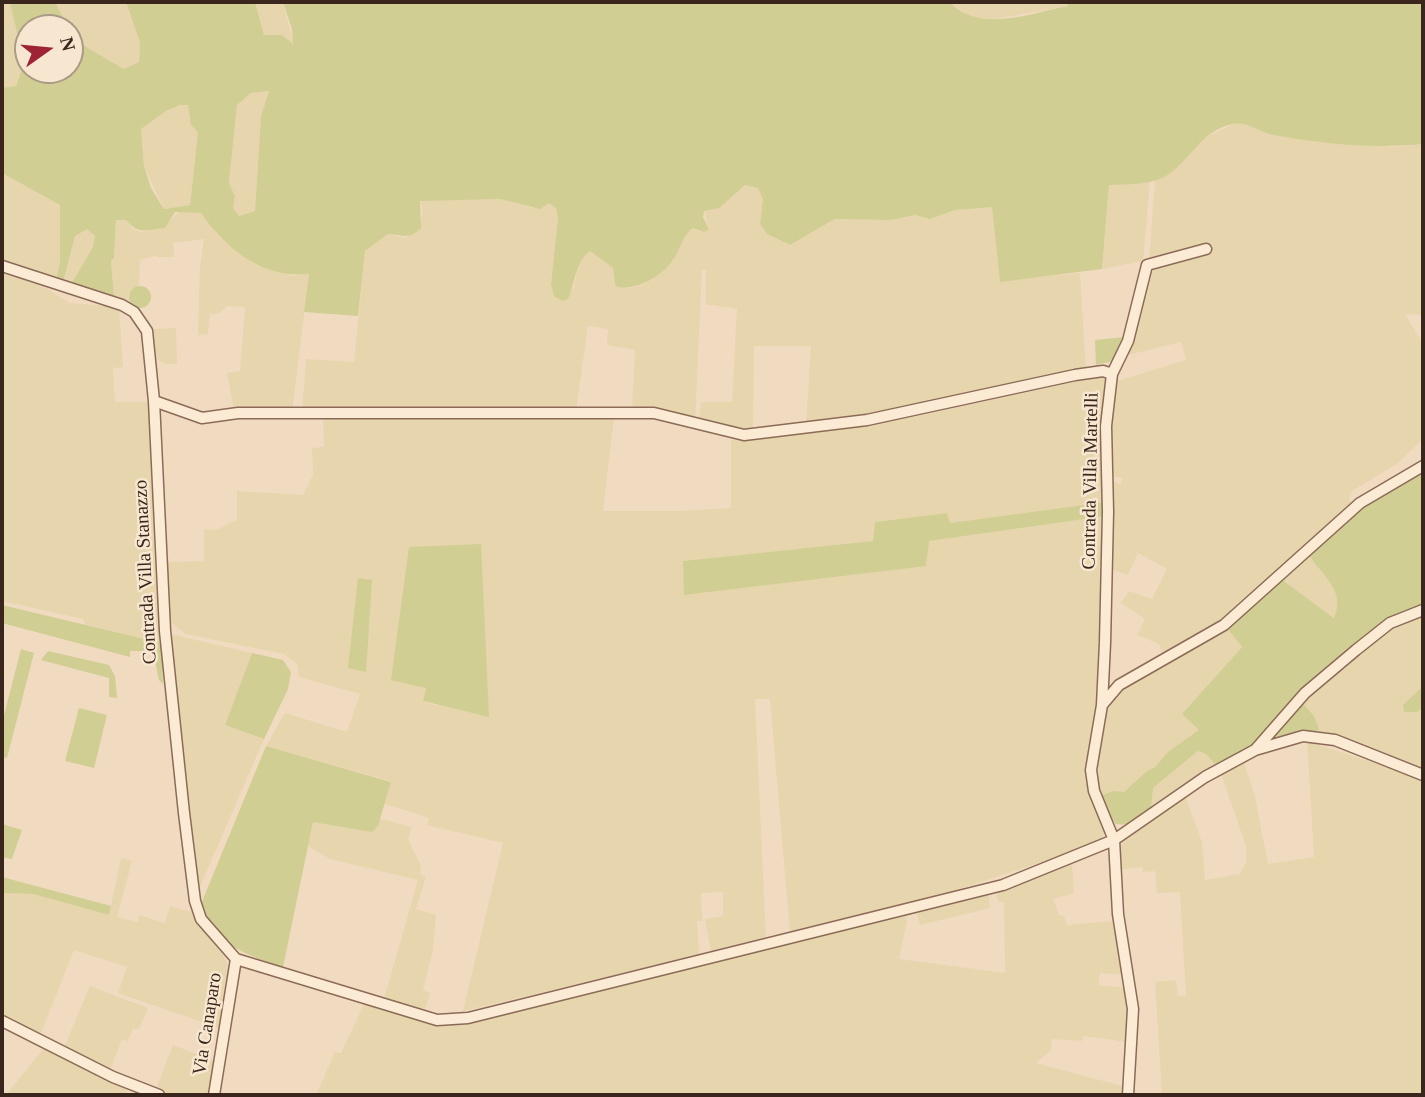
<!DOCTYPE html>
<style>
body{margin:0}
#map{position:relative;width:1425px;height:1097px;overflow:hidden;background:#f1dbc0;font-family:Georgia,serif}
canvas{display:block}
.frame{position:absolute;inset:0;border:4px solid #3a261c;pointer-events:none}
.north{position:absolute;left:14px;top:14px;width:70px;height:70px;box-sizing:border-box;background:#f8e7d0;border:2px solid #ac9a88;border-radius:50%;rotate:75deg;font-size:19px;font-weight:700;line-height:28px;text-align:center;color:#3a261c}
.north::after{content:'';display:block;margin:auto;width:24px;height:32px;background:#9e2335;clip-path:polygon(50% 0,100% 100%,50% 72%,0 100%)}
</style>
<div id="map">
<canvas width="1425" height="1097"></canvas>
<div class="frame"></div>
<div class="north">N</div>
</div>
<script>
const g = document.querySelector('canvas').getContext('2d');
g.lineJoin = 'round';
function fill(path, color) { g.fillStyle = color; g.fill(path, 'evenodd'); }
function stroke(path, color, width, dash) { g.strokeStyle = color; g.lineWidth = width; g.lineCap = dash ? 'butt' : 'round'; g.setLineDash(dash || []); g.stroke(path); }
function label(font, color, halo, rows, align = 'center') {
  g.font = font + ' Georgia,serif'; g.lineWidth = 5; g.setLineDash([]); g.textBaseline = 'middle'; g.strokeStyle = halo; g.fillStyle = color; for (const [text, x, y, turn = 0] of rows) {
    g.save(); g.translate(x, y); g.rotate((+turn || 0) * Math.PI / 180); g.textAlign = isNaN(turn) ? turn : align; if (halo) g.strokeText(text, 0, 0); g.fillText(text, 0, 0); g.restore();
  }
}
const farmland = new Path2D(`
 M2 2 12 5 24 63 16 86 2 88Z
 M55 2H126L140 43 139 62 124 69 78 42 61 19Z
 M255 2H283L294 45 282 35H264Z
 M950 2H1066L1069 6 995 19 971 18Z
 M269 91 261 116 255 211 239 216 233 208 235 196 229 184 237 105 251 93Z
 M180 105H188L198 132 190 205 164 209 144 166 141 129 166 111Z
 M1236 123 1319 142 1397 147 1423 144V315L1405 314 1423 344V439L1397 464 1352 491 1349 498 1352 505 1228 617 1163 657 1159 644 1137 635 1145 619 1121 603 1129 591 1152 599 1167 569 1138 553 1128 575 1110 569 1111 480 1120 484 1123 478 1110 476V423L1117 381 1186 360 1181 342 1128 355 1149 262 1155 180 1176 167 1200 140Z
 M2 173 60 205V261L56 280 2 263Z
 M1150 181 1143 261 1102 269 1109 185Z
 M745 185 758 188 763 199 760 224 767 234 790 245 835 219 891 220 915 215 930 219 955 210 992 206 1000 281 1080 273 1086 370 939 405 806 426 811 346H754L753 432 699 422 701 402H732L737 309 706 304V270H702L695 420 632 411 635 350 607 345 608 329 588 326 576 411 302 412 306 359 354 362 365 251 388 234 406 238 423 215 420 200 500 199 533 208 549 202 557 208 558 218 551 284 573 289 578 267 583 256 590 251 613 268 615 285 631 288 644 284 669 264 679 250 683 236 693 228 704 232 709 229 704 211 723 203Z
 M180 211 201 213 222 240 246 257 292 276 309 274 292 412 234 411 227 373 240 371 245 307 227 306 219 313 210 314 208 334 198 335 200 266 204 239 173 243 174 257H157V255L140 260 139 285 128 295 130 303 114 297 111 260 114 258 116 220H126L133 229 141 232 160 229Z
 M87 228 95 236 93 247 71 284 63 282 75 236Z
 M2 274 34 281 70 303 119 307 123 367 113 368 115 402H150L158 530 161 643 86 625 83 619 2 601Z
 M176 328 177 364H165L157 359 151 329Z
 M1101 376 1109 382 1106 502 950 523 946 513 875 522 873 541 683 561 685 595 926 565 928 541 1106 516 1099 703 1089 740 1088 777 1105 831 1102 838 1082 849 932 898 790 933 770 699H755L766 940 711 952 705 919 723 916V892L701 893 702 921H697L699 955 463 1011 503 843 427 825 429 818 385 804 391 781 266 746 285 713 347 732 360 694 299 677 297 664 284 654 186 634 170 622 168 562 204 561V529L216 530 237 520V491L303 495 313 475 312 448 324 447 323 418H614L603 511H681L731 508V440L914 417ZM426 688 489 716 423 702Z
 M1315 548 1318 568 1335 588 1338 606 1334 618 1281 579Z
 M1423 613V686L1403 705 1417 712 1423 708V770L1315 735 1314 716 1301 702 1395 625Z
 M1227 628 1242 647 1182 714 1200 730 1169 751 1155 767 1147 771 1124 792 1100 796 1097 755 1107 705 1116 691Z
 M170 634 252 653 225 725 264 739 199 889Z
 M1307 741 1423 779V1095H1162L1155 982 1176 980 1178 996H1186L1180 892 1157 893 1155 871 1143 872 1142 867 1118 870 1119 849 1123 842 1185 796 1202 842 1205 880 1240 874 1246 863V846L1221 774 1244 763 1254 792 1268 864 1314 857Z
 M1198 751 1207 754 1217 766 1151 810 1153 788Z
 M381 819 412 827 408 839 421 866 420 874 426 877 416 909 436 915 433 950 423 990 430 993 426 1007 421 1009 384 999 418 880 330 859 308 846 313 821 372 832Z
 M121 858 132 861 117 917 138 922 139 915 165 923 170 906 191 912 225 958 231 973 222 1029 118 993 127 967 74 950 40 1036 2 1015V893L33 894 109 915Z
 M1072 863 1074 893 1053 899 1059 915 1064 916 1067 925 1115 921 1126 975 1100 973 1098 985 1127 988 1128 1042 1083 1036 1082 1041 1052 1039 1051 1050 1036 1063 1126 1087 1125 1095H316L335 1052 341 1053 365 1002 432 1022 905 913 907 921 899 959 1005 973 1004 902H998L996 889Z
 M988 892 990 908 920 925 916 911Z
 M90 986 148 1008 139 1029H133L127 1041 122 1039 110 1070 63 1050Z
 M173 1045 214 1061 208 1095H166L155 1091Z
 M44 1048 128 1087 125 1095H6Z`);
const green = new Path2D(`
 M10 2H55L68 28H28V70H70V30L78 42 124 69 139 62 140 43 126 2H255L264 35H282L293 44 292 29 283 2H950C979 34 1031 13 1068 6L1066 2H1423V144C1375 149 1322 144 1274 135 1261 133 1246 121 1233 124 1198 131 1190 164 1162 178 1147 185 1126 184 1109 185L1102 269 1000 282 992 207 955 210 930 219 915 215 891 220 835 219 790 245 767 234 760 224 763 199 758 188 745 185 719 208 704 211 703 217 709 229 704 232 693 228C684 235 683 241 678 251 669 272 640 291 618 287L615 285 613 268 590 251C575 262 575 284 568 299L563 301 554 296 551 284 558 218 556 208 549 203 540 209 500 199 420 201 421 228C410 240 403 235 388 234L365 251 358 316 304 312 309 274C263 279 226 249 201 213L175 212 165 228C147 230 138 235 126 220H116L114 258 111 261 114 297 71 284 93 247 95 236 87 229 75 236 63 282 56 280 60 261V205L2 173V88L16 86 24 63ZM269 91 261 116 255 211 239 216 233 208 235 196 229 183 237 105 251 93ZM180 105H188L191 125 198 132 190 205 164 209 151 188 144 166 141 129 166 111Z
 M129 297a11 11 0 1 1 22 0a11 11 0 1 1-22 0Z
 M1125 337 1113 361 1096 365 1095 340Z
 M1423 470V608L1387 622 1298 698 1314 716 1319 729 1315 735 1290 734 1217 766 1206 754 1198 751 1153 788 1151 810C1140 820 1131 826 1116 824L1102 805 1100 796 1113 791 1124 792 1147 771 1155 767 1169 751 1199 730 1182 714 1242 647 1227 628 1281 579 1334 618C1346 589 1322 577 1310 556L1368 502Z
 M1106 502V516L929 541 926 566 684 595 683 561 873 541 875 522 947 513 950 523Z
 M481 544 489 717 423 701 426 688 391 680 409 547Z
 M358 578 372 580 366 672 348 668Z
 M2 605 161 643 163 684 159 680 153 651H130V657L2 623Z
 M21 649 34 653 7 758 2 757V723Z
 M48 651 109 665 115 676 117 698 109 697V678L41 660Z
 M252 653 283 660 291 672 288 689 264 739 225 725Z
 M1423 686V708L1417 712H1404L1403 705Z
 M79 708 107 715 94 768 65 761Z
 M266 746 391 782 378 826 372 832 313 822 283 967C251 957 209 943 201 904Z
 M2 824 22 830 12 859 2 857Z
 M2 877 111 906 109 915 33 894 2 893Z`);
const minor = new Path2D(`
 M2 266 122 305 134 312 147 331 154 401 165 631 184 813 195 901 201 919 236 959 437 1020 468 1018 1003 885 1114 840 1205 777 1255 750 1305 693 1356 650 1390 623 1423 610
 M154 401 202 418 238 413H654L744 435 867 420 1075 375 1103 371 1112 374
 M1102 705 1119 685 1224 625 1360 503 1423 466
 M1255 750 1303 736 1335 740 1423 775
 M2 1021 113 1077 159 1095
 M214 1095 236 959
 M1128 1095 1133 1009 1118 914 1114 840 1094 791 1091 770 1102 705 1105 643 1108 512 1106 426 1112 374 1128 341 1147 265 1206 249`);
const streetNames = [
 ["Contrada Villa Martelli",1091,481,-89],
 ["Contrada Villa Stanazzo",146,572,-93],
 ["Via Canaparo",208,1024,-81]
];
fill(farmland, '#e7d5ad');
fill(green, '#d0ce93');
stroke(minor, '#8b6b57', 13);
stroke(minor, '#fbead4', 10);
label('19px', '#3a261c', '#f8e7d0', streetNames);
</script>
